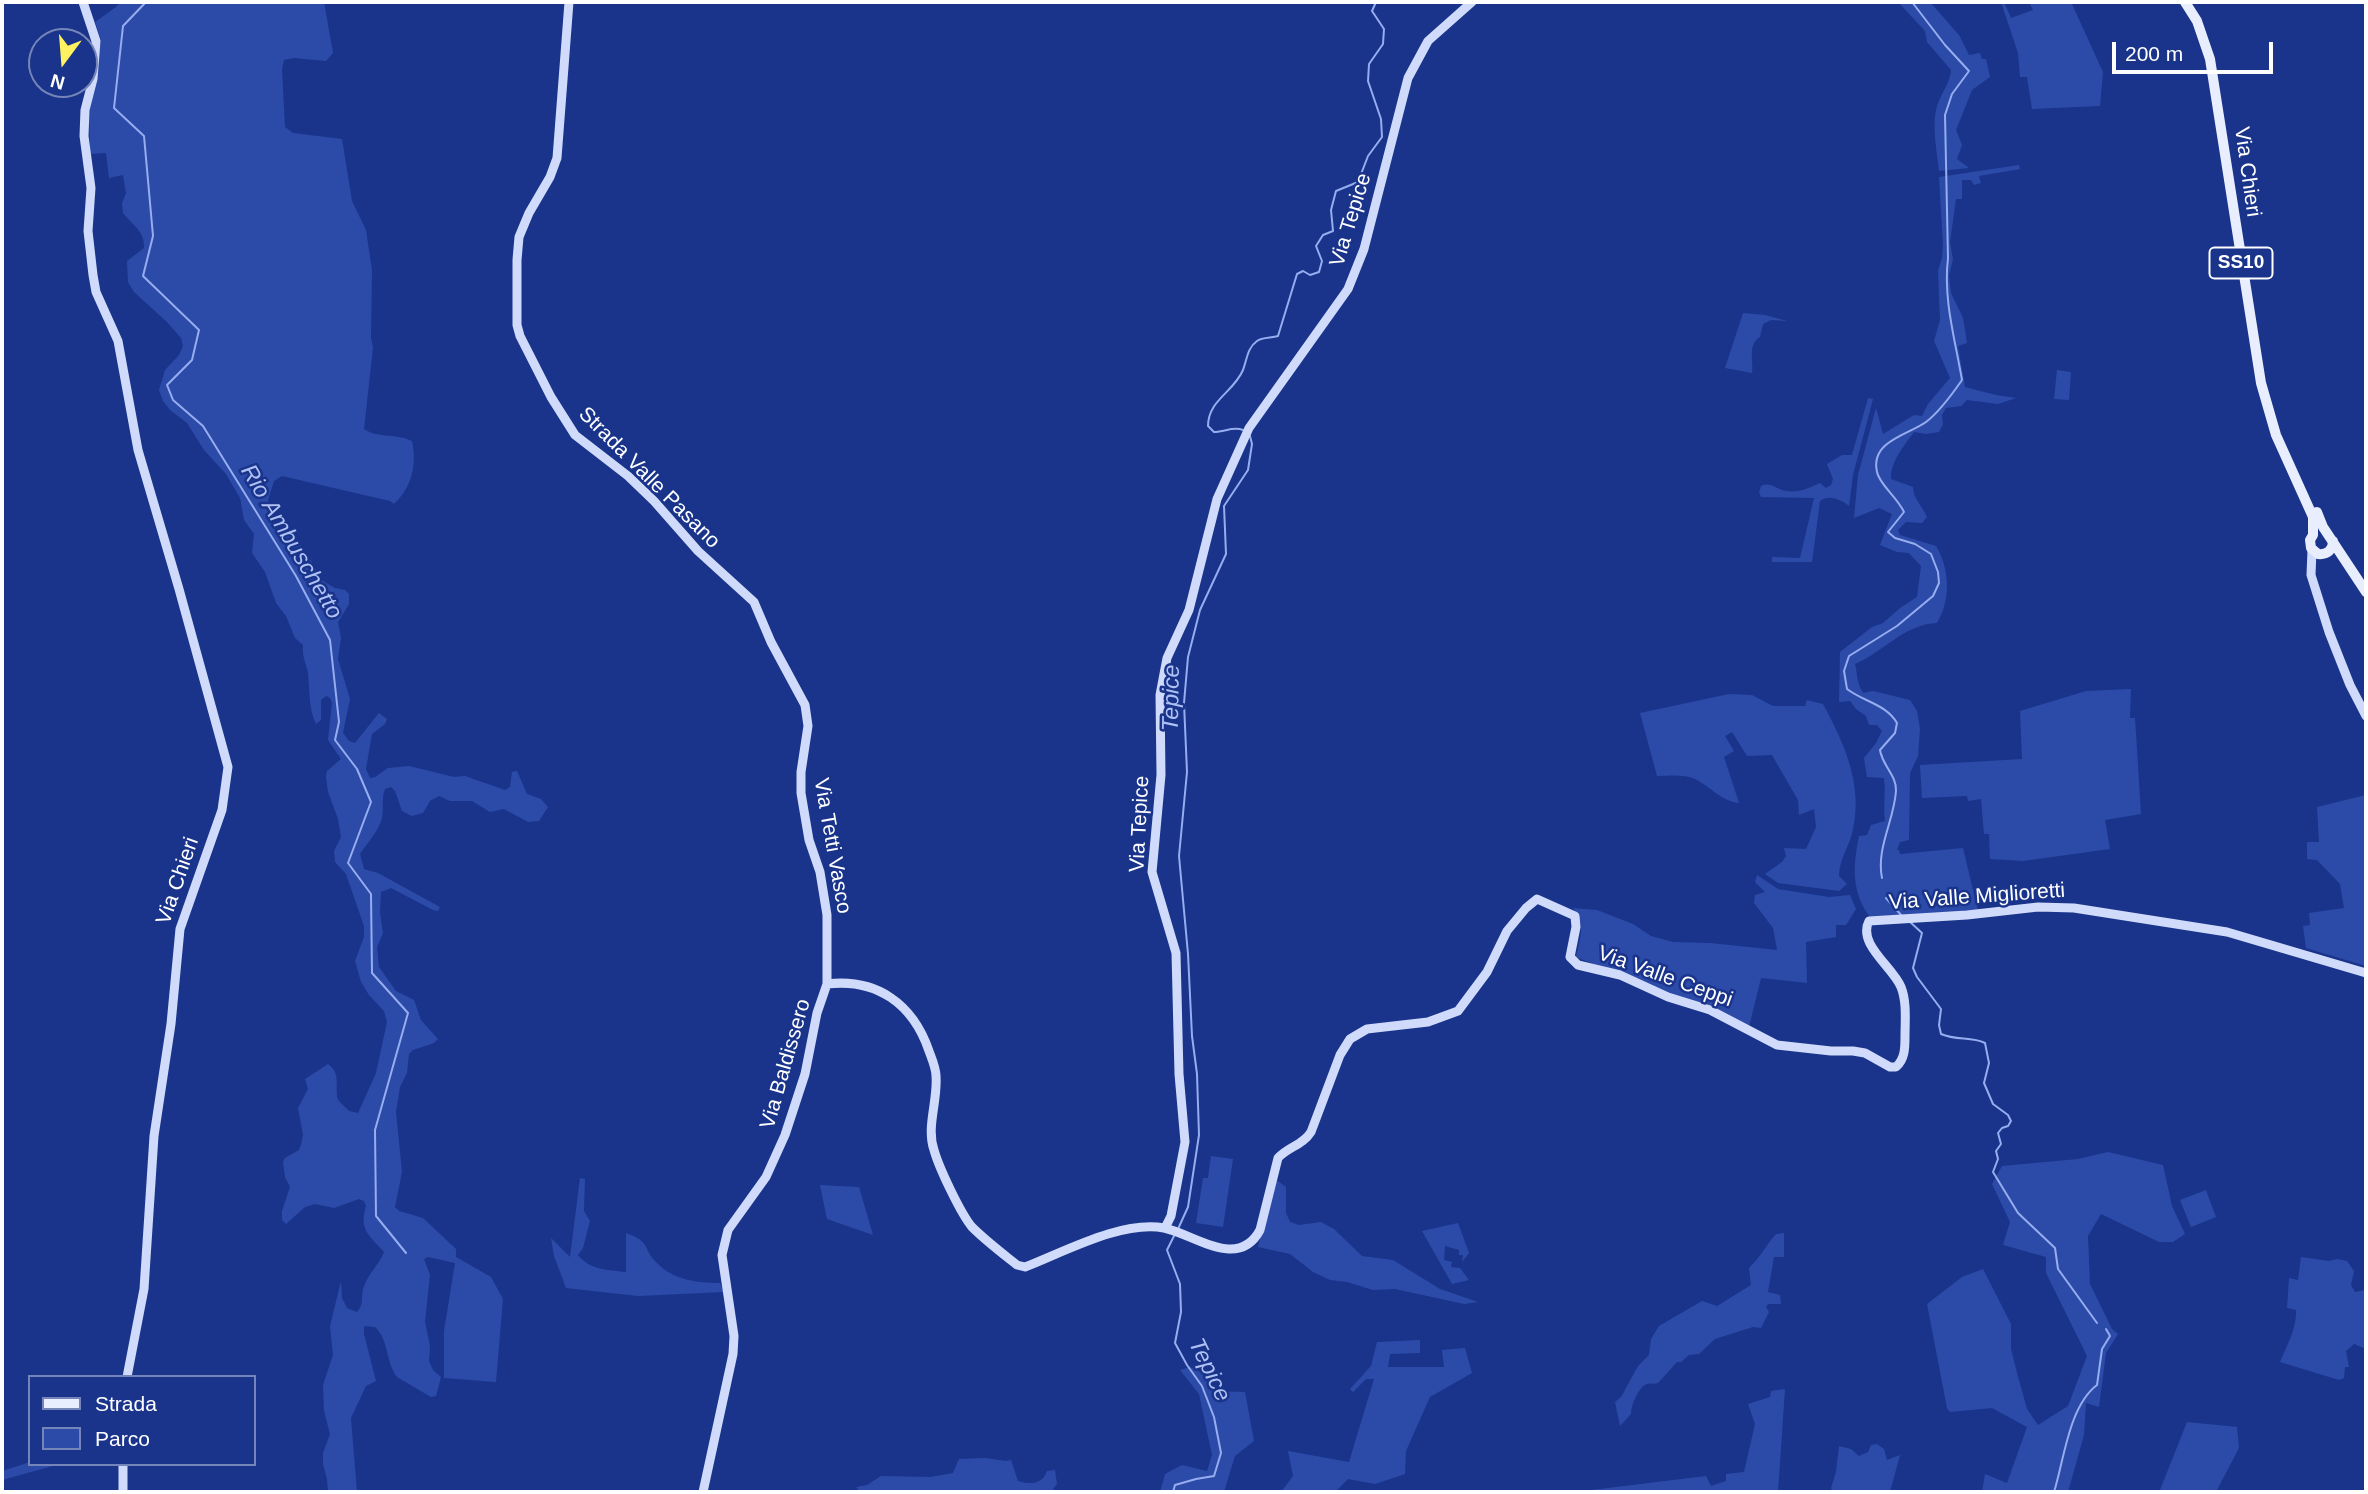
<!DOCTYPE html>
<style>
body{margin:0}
#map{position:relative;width:2368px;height:1494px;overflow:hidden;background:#19348a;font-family:Arial,sans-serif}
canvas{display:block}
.frame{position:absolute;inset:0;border:4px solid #fff;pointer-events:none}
.legend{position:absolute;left:28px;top:1375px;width:228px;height:91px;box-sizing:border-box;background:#19348a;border:2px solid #7585b9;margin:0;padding:9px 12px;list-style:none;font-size:21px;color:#fff}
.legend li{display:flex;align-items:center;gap:14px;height:35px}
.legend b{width:35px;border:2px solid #7585b9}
.north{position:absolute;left:28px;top:28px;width:70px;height:70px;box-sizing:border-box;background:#19348a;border:2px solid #7585b9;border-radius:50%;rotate:196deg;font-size:19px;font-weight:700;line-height:28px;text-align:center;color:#fff}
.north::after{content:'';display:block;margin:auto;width:24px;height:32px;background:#fff15f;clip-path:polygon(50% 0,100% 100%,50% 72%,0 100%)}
.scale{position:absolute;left:2112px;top:42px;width:161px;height:32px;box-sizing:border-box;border:4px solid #fff;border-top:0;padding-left:9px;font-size:21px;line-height:24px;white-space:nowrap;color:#fff;-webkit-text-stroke:5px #19348a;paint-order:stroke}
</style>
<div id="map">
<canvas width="2368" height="1494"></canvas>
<div class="frame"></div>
<ul class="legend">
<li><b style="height:9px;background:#e9eeff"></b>Strada</li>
<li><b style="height:19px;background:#2c4ba9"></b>Parco</li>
</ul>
<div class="north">N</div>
<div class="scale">200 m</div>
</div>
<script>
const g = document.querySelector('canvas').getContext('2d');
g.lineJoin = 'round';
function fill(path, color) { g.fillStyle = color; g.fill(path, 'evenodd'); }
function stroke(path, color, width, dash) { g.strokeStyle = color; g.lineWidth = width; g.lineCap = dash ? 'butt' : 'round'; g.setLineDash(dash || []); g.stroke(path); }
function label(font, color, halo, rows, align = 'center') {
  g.font = font + ' Arial,sans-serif'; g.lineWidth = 5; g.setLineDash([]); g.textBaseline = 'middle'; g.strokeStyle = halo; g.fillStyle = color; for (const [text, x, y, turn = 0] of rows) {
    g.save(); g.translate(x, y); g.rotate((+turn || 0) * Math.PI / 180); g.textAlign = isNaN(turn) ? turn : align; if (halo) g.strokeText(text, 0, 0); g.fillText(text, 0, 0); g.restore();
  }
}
const green = new Path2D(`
 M120 2H324L333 53 326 61 294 58 284 60 282 69 285 127 293 133 342 139 352 201 366 230 372 270 371 338 373 348 364 429C379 439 396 433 412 441 417 465 412 487 394 504L390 501 282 476 274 481 268 500 271 510 304 549 323 581 335 588 345 590 349 594V604L338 622 341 638 338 659 350 699 343 733 349 741 355 743 379 713 387 719 385 724 372 734 366 769 370 778 375 777 388 768 409 766 454 777 465 776 505 790 510 787 512 772 517 771 527 794 541 799 548 807 539 821 528 822 504 809 490 812 472 801H450L439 796 430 801 423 813 412 816 402 811 395 791 391 787 385 789C381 799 384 808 382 818 379 831 367 843 360 854L364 869 378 873 440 907 438 911 433 910 391 888 381 892 380 913 383 933 377 947 379 967 396 991 414 1000 421 1020 438 1039 434 1043 413 1050 409 1054 407 1073 400 1087 396 1112 402 1172 395 1207 399 1211 423 1218 456 1249V1257L491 1277 503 1299 496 1382 444 1378V1331L455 1263 428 1257 424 1259 430 1275 425 1322 430 1346 429 1361 433 1370 441 1377 436 1396 431 1397 397 1377C385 1361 390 1342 375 1327L364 1326V1334L376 1381 366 1386 351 1418 357 1492H328L327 1479 323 1464V1453L330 1434 324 1411 323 1385 333 1355 330 1326 341 1281 342 1298 347 1308 357 1312C364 1304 361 1299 363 1289 367 1275 379 1265 384 1252 368 1234 359 1230 366 1206L364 1201 359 1199 334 1208 315 1204 305 1207 286 1224 282 1220V1211L290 1187 285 1177 283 1162 285 1158 299 1150 301 1145 303 1135 298 1108 308 1089 305 1079 328 1064C342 1074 334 1086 338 1100L349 1111 358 1113 376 1073 387 1022 384 1011 369 995 361 982 355 961 364 937V926L346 874 335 862 334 851 341 837 338 819 328 792 326 777 327 771 341 759 328 740 332 703 330 698 326 696 321 700V720L316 724C308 707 310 691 308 673 306 662 302 658 303 645L295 638 286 616 276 603 265 572 252 553 254 534 244 520 240 498 226 474 204 450 187 423 170 410 163 401 159 390 165 370 179 355 183 346 181 338 167 322 134 292 128 282 127 261 144 248C145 231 133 226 123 213L122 203 126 193 123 175 109 178 106 153 90 154 89 111 101 40 95 22 116 7Z
 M1898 2H1930L1959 35 1969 55 1980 53 1982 59H1986L1990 77 1972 90 1956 130 1962 145 1957 159 1969 168 1939 171C1937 152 1932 128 1936 110 1939 96 1951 82 1951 70L1927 42 1925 31Z
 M2001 2H2004L2011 18 2033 10 2029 2H2071L2103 72 2100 106 2032 109 2027 77H2020L2018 53Z
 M2019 165 2020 169 1979 176 1981 183 1974 185 1971 180H1962V199H1956L1950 242 1953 259 1949 276 1951 293 1963 318 1967 343 1958 346 1965 387 1996 395 2016 398 1998 404 1967 400 1961 406 1946 408 1942 415 1943 424 1939 432 1926 434 1914 432C1904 446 1890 462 1891 479L1913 487C1913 499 1922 505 1927 517L1922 523 1906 522 1898 530 1900 535 1936 546C1950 569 1951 600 1937 623 1904 624 1884 652 1855 664 1858 676 1856 681 1863 693L1873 691 1910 700 1917 711 1920 729 1918 756 1910 773 1909 840 1900 842 1897 850H1899L1900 854 1963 848 1978 911 1870 917C1851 892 1853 865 1859 836L1867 835 1871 825 1885 821C1883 806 1886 793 1884 778L1867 777 1864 758 1876 743 1882 731 1877 725H1869L1866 716 1856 709 1850 701 1839 702 1840 652 1872 627 1883 623 1900 608 1917 597 1921 566 1909 553 1897 552 1880 545 1892 514 1879 508 1854 518 1858 475 1876 408 1883 434 1914 415 1922 416 1928 404 1950 378 1934 341 1940 320 1938 271 1942 258 1943 245 1939 177Z
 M1743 313 1765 315 1787 321 1771 320 1763 324 1760 337C1747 345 1754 360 1752 373L1725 368Z
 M2057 370 2071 372 2069 400 2054 399Z
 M1868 398 1873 399 1853 475 1849 506C1841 499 1829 494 1820 501L1812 562H1772V557L1800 558 1814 498 1761 497 1759 492 1761 486C1771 481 1776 490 1787 491 1799 493 1809 488 1820 483L1826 488 1831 485 1833 479 1827 464 1842 455H1852Z
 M2131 689 2130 718H2135L2141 814 2105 820 2110 849 2023 861 1990 859 1989 834H1984L1981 799 1968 801 1967 796 1922 798 1920 765 2022 759 2020 711 2086 691Z
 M1729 694 1752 695 1773 706H1805L1807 700 1823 704C1844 743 1863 784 1853 829 1850 846 1839 859 1839 876L1847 884 1839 891 1778 883 1765 874 1782 862 1786 856 1784 848 1806 849 1816 827 1814 809 1799 815 1798 800 1772 755 1747 756 1732 732 1725 736 1734 751 1724 757 1739 803C1721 801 1711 787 1695 779 1684 774 1669 776 1657 776L1640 713Z
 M2366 795V966L2306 948 2303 926 2310 925 2309 913 2344 908 2340 884 2317 860 2307 859V842H2319L2317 807Z
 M1757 875 1778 889 1829 897 1850 895 1856 909 1846 925H1836V937L1806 942 1807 983 1761 978 1749 1027 1576 957C1580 940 1586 923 1573 908L1597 910 1633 924 1651 936 1673 942 1710 943 1777 950 1773 928 1754 903 1755 895 1765 892 1755 882Z
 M2108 1152 2163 1165 2172 1206 2185 1234 2173 1242H2159L2101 1214 2088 1236 2090 1284 2112 1329 2118 1334 2106 1353 2099 1407 2086 1403 2084 1435 2068 1492H1982L1985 1474 2007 1483 2027 1427 1992 1408 1950 1412 1947 1408 1927 1304 1962 1277 1983 1269 2011 1324V1349L2017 1373 2027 1409 2038 1425 2068 1406 2087 1356 2046 1273V1257L2003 1245 2010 1222 1992 1184 2002 1166 2078 1159Z
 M1211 1156 1233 1159 1223 1227 1196 1223 1203 1178H1208Z
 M580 1178 585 1179 584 1211 590 1221 583 1248 578 1255C590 1270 608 1270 626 1272V1233C652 1242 642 1249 657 1263 673 1280 698 1283 720 1283L724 1292 638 1296 566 1288 554 1256 551 1238 570 1257Z
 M1278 1181 1286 1187V1213L1290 1222 1299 1225 1321 1222 1334 1229 1362 1256 1393 1260 1440 1289 1478 1302 1464 1304 1395 1289 1373 1290 1347 1282 1330 1280 1313 1272 1290 1254 1258 1247 1274 1182Z
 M820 1185 859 1187 873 1235 827 1219Z
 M2206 1190 2216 1217 2191 1227 2180 1200Z
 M1458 1223 1469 1253 1462 1262 1463 1255H1459V1250L1445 1246 1444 1260 1452 1262 1451 1267 1460 1268 1469 1280 1452 1284 1422 1231Z
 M1784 1233V1257H1774L1768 1292 1780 1295 1781 1304H1768L1766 1307 1769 1312 1761 1328 1753 1327 1715 1339 1699 1354 1689 1355 1681 1362H1677L1658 1383C1655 1384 1651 1383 1647 1384 1638 1387 1631 1406 1631 1414L1620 1426 1615 1402 1621 1397 1638 1366 1649 1355 1651 1339 1659 1326 1702 1301 1717 1306 1751 1285 1749 1268C1760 1258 1766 1245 1776 1234Z
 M2301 1257 2329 1261 2337 1259 2347 1261 2354 1271 2351 1285 2355 1292 2366 1290V1349L2354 1344 2346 1351 2349 1367H2345L2344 1378 2339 1380 2280 1362C2287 1345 2297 1328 2296 1310L2287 1308 2289 1278 2298 1280Z
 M1420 1340V1353L1390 1354 1388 1367H1444L1442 1350 1465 1348 1472 1373 1430 1397 1406 1451 1405 1474 1375 1484 1348 1479 1335 1492H1281L1293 1476 1288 1451 1349 1462 1374 1379H1366L1353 1392 1350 1389 1371 1366 1377 1342Z
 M1190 1367 1202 1373 1213 1391 1245 1392 1254 1441 1235 1456 1224 1492H1160L1165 1474 1182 1465 1207 1471 1212 1455 1199 1394 1180 1370Z
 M1785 1389 1778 1492H1575L1706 1476 1711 1486 1726 1481V1474L1744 1472 1755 1424 1748 1404 1770 1397 1771 1391Z
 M2187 1422 2237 1427 2239 1448 2216 1492H2163L2160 1490Z
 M1877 1444 1884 1449 1887 1460 1900 1455 1890 1492H1833L1831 1488 1836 1472 1839 1446 1851 1449 1859 1456 1868 1452 1871 1445Z
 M985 1458 1006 1461 1011 1460 1018 1481C1030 1485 1043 1484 1047 1471L1055 1470 1057 1484 1051 1492H861L856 1487 867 1485 881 1476 931 1477 953 1473 959 1459Z
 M30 1462V1464H80L53 1466 2 1480V1471Z`);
const stream = new Path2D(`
 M146 2 123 26 114 108 144 136 153 236 143 276 199 330 192 360 167 385 173 400 203 426 296 576 330 640 339 722 335 740 357 769 371 802 348 863 371 894 372 973 408 1013 375 1130 376 1216 406 1253
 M1243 430C1233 426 1225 432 1214 432L1208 426C1208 400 1234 392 1243 370 1247 360 1247 348 1257 341 1262 337 1271 338 1278 336L1297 274 1303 271 1310 275 1319 272 1322 261 1316 246 1323 235 1333 231 1331 210 1336 191 1358 182 1368 156 1382 137 1381 119 1368 81 1369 64 1383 44 1384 29 1372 11 1376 2
 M1882 878C1876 848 1894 821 1896 791 1897 776 1882 765 1880 750L1895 733 1897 723C1886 704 1864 702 1847 689L1844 671 1849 656 1897 626 1933 596 1939 583 1938 572 1931 554 1915 544 1895 538 1888 532 1904 512C1897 497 1879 484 1877 472 1870 441 1908 435 1926 422 1938 413 1953 393 1962 380 1955 339 1943 299 1948 258L1945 115 1952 94 1969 71 1945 45 1912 2
 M1886 898 1902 916
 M1909 921 1922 933 1913 968 1917 977 1941 1009 1939 1025 1941 1034C1957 1041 1971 1036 1985 1043L1989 1063 1984 1083 1993 1104 2008 1115 2011 1121 2008 1126 2002 1128 1998 1133 2001 1144 1996 1151 1998 1159 1993 1172 2018 1213 2055 1248 2058 1269 2097 1323
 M1178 1229 1188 1207 1199 1135 1197 1074 1192 1036 1188 954 1179 856 1187 772 1184 703 1188 657 1200 610 1226 554 1224 506 1248 470 1252 444 1250 436
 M1173 1492 1175 1485 1196 1479 1214 1476 1221 1453 1214 1417 1202 1386 1187 1365 1175 1343 1181 1312 1180 1284 1167 1250 1175 1234
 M2054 1492C2064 1460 2069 1406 2097 1385L2102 1349 2110 1336 2106 1329`);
const secondary = new Path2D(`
 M83 2 96 41 93 79 85 110 84 136 91 188 88 231 93 275 96 292 118 341 138 450 179 589 228 767 222 810 180 929 171 1024 154 1136 144 1289 127 1377
 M569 2 557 158 550 177 529 213 519 237 517 260V325L520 336 551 397 575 435 628 476 654 501 698 551 754 602 771 642 805 705 808 726 801 772V793L809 840 820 872 827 915V984L817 1013 805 1074 785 1135 766 1177 728 1230 722 1255 734 1336 733 1354 703 1492
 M2312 550 2311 575 2329 632 2350 685 2366 716
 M827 984C877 978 913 1004 929 1051 932 1059 936 1068 936 1076 938 1101 926 1127 934 1150 939 1168 961 1214 972 1227 986 1241 1002 1253 1017 1265L1025 1267C1064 1252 1122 1220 1164 1228 1194 1234 1238 1271 1260 1230L1278 1158C1288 1147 1303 1145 1311 1132L1340 1055 1350 1039 1367 1029 1428 1022 1458 1011 1487 972 1507 931 1526 908 1537 899 1575 916 1576 927 1570 957 1578 965 1620 975 1668 997 1710 1010 1777 1045 1831 1051H1853L1865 1053 1890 1067H1896C1905 1059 1905 1048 1905 1036 1905 1021 1907 1002 1901 987 1893 967 1857 944 1869 921L1967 915 2038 907 2074 908 2227 932 2366 973
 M1165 1228 1171 1216 1185 1142 1179 1074 1176 953 1152 872 1161 775 1160 695 1167 658 1189 610 1217 499 1249 428 1348 289 1364 249 1408 78 1428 41 1472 2
 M123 1464V1492`);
const primary = new Path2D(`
 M2185 2 2197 21 2210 59 2261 383 2276 435 2313 517V535L2310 540 2311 548 2318 554C2327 555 2333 550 2333 541
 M2317 512 2323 527 2366 592`);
const shields = [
 [2241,263,63]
];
const shieldNames = [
 ["SS10",2241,263]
];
const streetNames = [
 ["Via Chieri",2247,172,82],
 ["Via Tepice",1351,220,-73],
 ["Strada Valle Pasano",649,478,45],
 ["Via Tepice",1140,824,-87],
 ["Via Tetti Vasco",832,846,80],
 ["Via Chieri",178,881,-71],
 ["Via Valle Miglioretti",1977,897,-4],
 ["Via Valle Ceppi",1665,977,20],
 ["Via Baldissero",786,1064,-74]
];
const waterNames = [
 ["Rio Ambuschetto",291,542,59],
 ["Tepice",1172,698,-89],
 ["Tepice",1209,1370,64]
];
fill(green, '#2c4ba9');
stroke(stream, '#96adf0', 2);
stroke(secondary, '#d0dafa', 9);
stroke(primary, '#e9eeff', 10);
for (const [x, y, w] of shields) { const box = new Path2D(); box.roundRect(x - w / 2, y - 15.5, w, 31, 5); g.fillStyle = '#19348a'; g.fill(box); stroke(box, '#fff', 2); }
label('bold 19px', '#fff', null, shieldNames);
label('21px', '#fff', '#19348a', streetNames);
label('italic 23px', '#afc1f5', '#19348a', waterNames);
</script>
